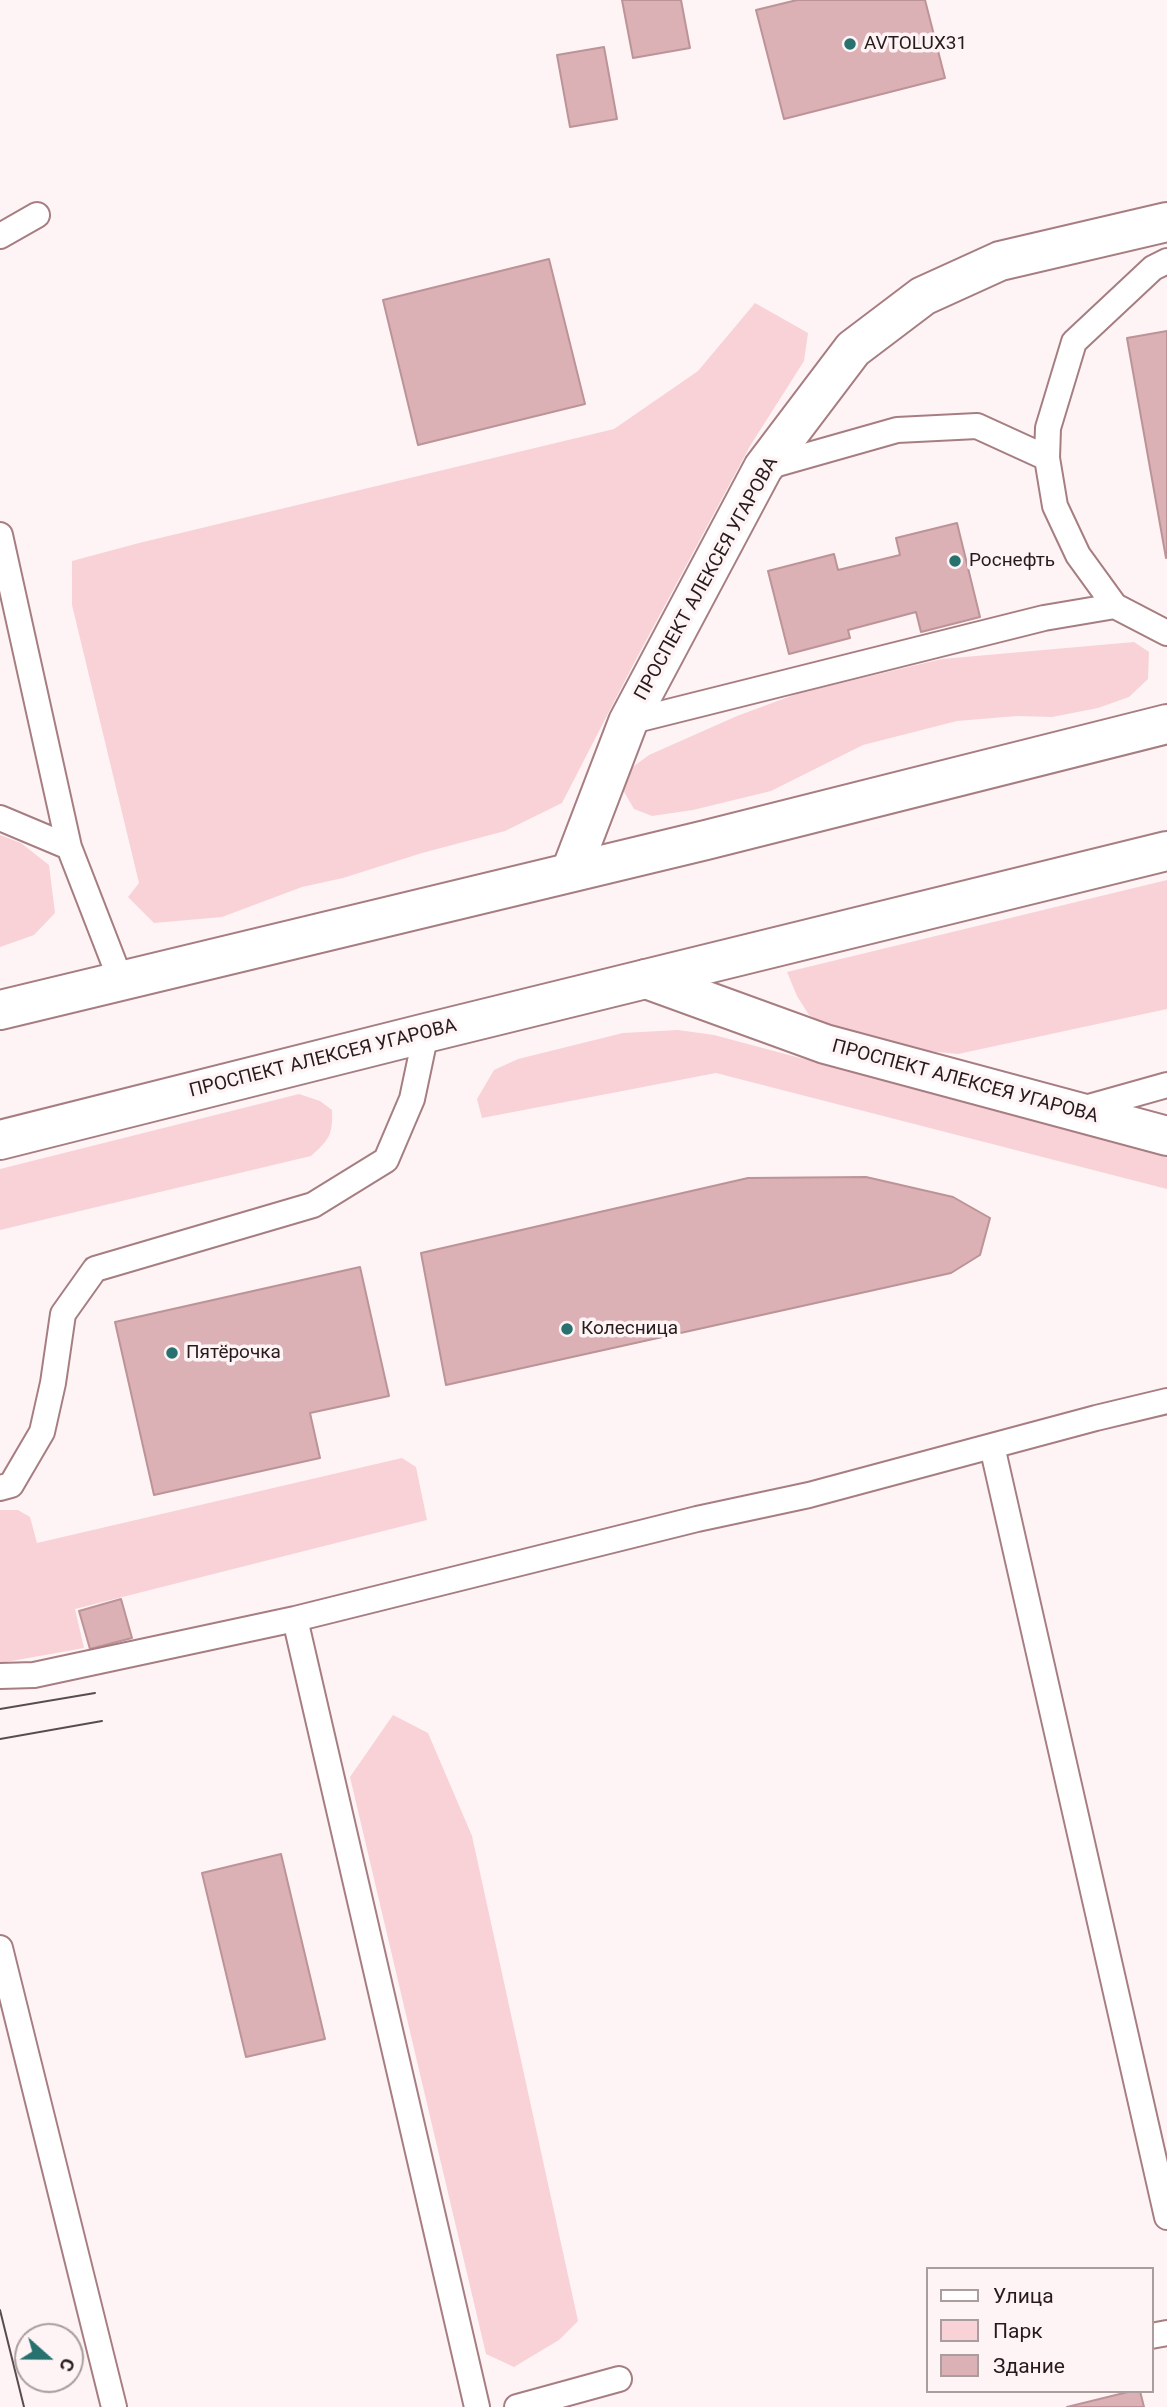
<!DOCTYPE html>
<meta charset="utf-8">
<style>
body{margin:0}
#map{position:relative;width:1167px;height:2407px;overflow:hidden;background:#fef4f5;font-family:Roboto,sans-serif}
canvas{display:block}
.legend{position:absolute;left:926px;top:2267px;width:228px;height:126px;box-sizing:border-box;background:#fef4f5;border:2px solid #a99d9e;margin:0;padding:9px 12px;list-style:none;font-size:21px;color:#291a1c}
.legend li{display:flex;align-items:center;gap:14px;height:35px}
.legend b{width:35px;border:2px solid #a99d9e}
.north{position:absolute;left:14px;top:2323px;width:70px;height:70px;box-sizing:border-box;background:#fef4f5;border:2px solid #a99d9e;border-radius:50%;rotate:111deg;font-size:19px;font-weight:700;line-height:28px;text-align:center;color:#291a1c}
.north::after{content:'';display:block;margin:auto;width:24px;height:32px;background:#27726f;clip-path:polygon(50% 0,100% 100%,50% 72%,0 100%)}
</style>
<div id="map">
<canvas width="1167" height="2407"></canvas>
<ul class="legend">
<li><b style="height:9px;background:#fff"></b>Улица</li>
<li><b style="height:19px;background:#f8d2d6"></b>Парк</li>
<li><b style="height:19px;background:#dbb1b5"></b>Здание</li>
</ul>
<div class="north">С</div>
</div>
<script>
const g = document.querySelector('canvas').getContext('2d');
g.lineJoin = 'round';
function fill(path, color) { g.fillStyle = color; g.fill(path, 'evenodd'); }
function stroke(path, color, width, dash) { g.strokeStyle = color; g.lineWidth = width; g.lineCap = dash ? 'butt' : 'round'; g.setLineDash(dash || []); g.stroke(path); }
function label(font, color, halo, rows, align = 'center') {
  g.font = font + ' Roboto,sans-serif'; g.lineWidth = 7; g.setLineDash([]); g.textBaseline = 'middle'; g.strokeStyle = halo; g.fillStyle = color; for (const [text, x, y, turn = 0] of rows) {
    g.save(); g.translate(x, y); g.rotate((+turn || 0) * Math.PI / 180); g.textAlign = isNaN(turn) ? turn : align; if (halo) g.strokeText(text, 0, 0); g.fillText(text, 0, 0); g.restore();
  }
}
const green = new Path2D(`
 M755 303 808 333 804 361 750 446 633 665 562 803 505 831 422 853 343 878 302 887 222 917 154 923 128 897 139 883 72 605V561L139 543 614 429 698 371Z
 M1134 642 1149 652 1148 679 1129 697 1098 708 1052 717 1017 716 957 721 863 745 771 791 693 810 652 816 634 809 623 790 630 769 649 755 737 716 799 693 942 659Z
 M0 835 21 843 49 865 55 913 34 935 0 947Z
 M1167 880V1009L958 1054 917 1050 834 1029 809 1015 797 996 787 972Z
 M678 1030 714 1035 1167 1156V1189L716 1073 482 1118 477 1099 494 1070 518 1059 623 1033Z
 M299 1094 320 1101 332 1110C333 1135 329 1140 311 1156L0 1230V1169Z
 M402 1458 416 1467 427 1520 75 1609 84 1648 0 1663V1510H18L30 1517 37 1543Z
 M393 1715 428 1733 472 1836 578 2321 559 2340 514 2367 486 2354 350 1777Z`);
const building = new Path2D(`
 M622 0H681L690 48 633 58Z
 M797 0H925L945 78 784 119 756 10Z
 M604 47 617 119 570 127 557 55Z
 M549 259 585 404 418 445 383 300Z
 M1167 331V557L1166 558 1127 338Z
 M957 523 980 617 921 632 916 612 848 630 850 638 789 654 768 571 834 554 838 570 900 555 896 538Z
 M866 1177 953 1197 990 1218 980 1255 951 1273 446 1385 421 1253 748 1178Z
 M360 1267 389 1396 310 1413 320 1458 154 1495 115 1322Z
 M121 1599 132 1638 90 1649 79 1611Z
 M281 1854 325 2039 246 2057 202 1873Z
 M1132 2391H1140L1144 2407H1067Z`);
const service = new Path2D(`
 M0 236 37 215
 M1167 261 1153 268 1074 342 1048 428 1047 458 1055 506 1078 555 1115 606 1167 633
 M763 468 897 430 977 426 1047 458
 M0 535 69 847 121 981
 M628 722 1044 618 1115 606
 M0 818 69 847
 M1078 1110 1167 1085
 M992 1446 1167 2217
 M0 1488 11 1485 42 1432 53 1383 63 1314 95 1269 313 1205 386 1160 412 1099 426 1033
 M295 1619 477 2407
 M0 1676 34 1675 295 1619 697 1519 809 1495 1096 1418 1167 1401
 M0 1948 114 2407
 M1151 2336 1167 2333
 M517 2407 619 2379`);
const minor = new Path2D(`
 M571 871 628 722 763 468 853 349 923 296 1000 261 1167 222
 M646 979 825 1044 1167 1136`);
const primary = new Path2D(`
 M0 1010 706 840 1167 724
 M0 1140 426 1033 1167 851`);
const tram = new Path2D(`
 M0 1709 95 1693
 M0 1739 102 1721
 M0 2310 24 2407`);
const markers = [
 [850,44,7,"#27726f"],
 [955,561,7,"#27726f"],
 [567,1329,7,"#27726f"],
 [172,1353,7,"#27726f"]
];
const poiNames = [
 ["AVTOLUX31",864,44],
 ["Роснефть",969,561],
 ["Колесница",581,1329],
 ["Пятёрочка",186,1353]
];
const streetNames = [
 ["ПРОСПЕКТ АЛЕКСЕЯ УГАРОВА",707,579,-61],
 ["ПРОСПЕКТ АЛЕКСЕЯ УГАРОВА",323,1059,-14],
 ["ПРОСПЕКТ АЛЕКСЕЯ УГАРОВА",965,1082,15]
];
fill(green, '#f8d2d6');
fill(building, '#dbb1b5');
stroke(building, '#bc9397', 2);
stroke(service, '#a67e82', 28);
stroke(minor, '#a67e82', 42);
stroke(primary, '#a67e82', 42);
stroke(service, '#fff', 24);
stroke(minor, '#fff', 38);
stroke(primary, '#fff', 38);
stroke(tram, '#5a4c4e', 2);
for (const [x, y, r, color] of markers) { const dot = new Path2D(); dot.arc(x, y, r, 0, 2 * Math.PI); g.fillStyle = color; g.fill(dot); stroke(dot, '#fef4f5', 2.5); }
label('19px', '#291a1c', '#fef4f5', poiNames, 'left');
label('19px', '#291a1c', '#fef4f5', streetNames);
</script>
